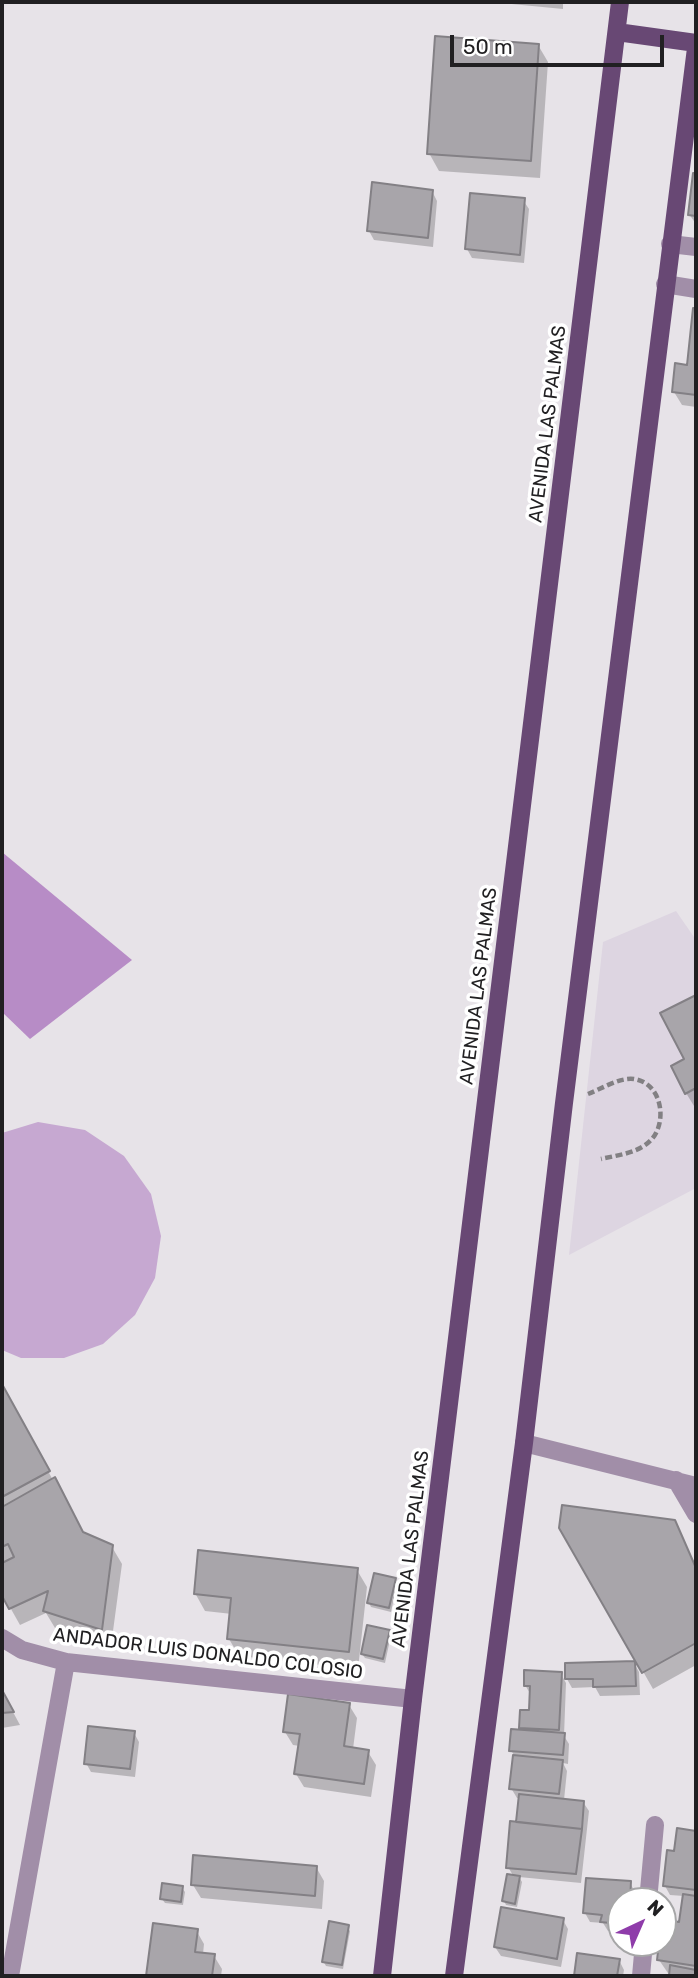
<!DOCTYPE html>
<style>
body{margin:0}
#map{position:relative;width:698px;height:1978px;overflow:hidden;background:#e7e3e8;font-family:Rubik,sans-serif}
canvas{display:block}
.frame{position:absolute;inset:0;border:4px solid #212022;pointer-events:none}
.north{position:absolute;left:607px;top:1887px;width:70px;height:70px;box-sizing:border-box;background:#fff;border:2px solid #a6a6a7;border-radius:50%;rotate:44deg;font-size:19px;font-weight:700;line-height:28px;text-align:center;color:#212022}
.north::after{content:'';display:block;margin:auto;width:24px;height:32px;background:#8f3caa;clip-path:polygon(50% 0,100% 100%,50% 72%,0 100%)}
.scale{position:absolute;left:450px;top:35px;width:214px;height:32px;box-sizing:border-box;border:4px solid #212022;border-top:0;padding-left:9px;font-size:21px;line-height:24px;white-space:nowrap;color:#212022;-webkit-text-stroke:5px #fff;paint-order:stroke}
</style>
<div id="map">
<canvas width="698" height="1978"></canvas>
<div class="frame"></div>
<div class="north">N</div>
<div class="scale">50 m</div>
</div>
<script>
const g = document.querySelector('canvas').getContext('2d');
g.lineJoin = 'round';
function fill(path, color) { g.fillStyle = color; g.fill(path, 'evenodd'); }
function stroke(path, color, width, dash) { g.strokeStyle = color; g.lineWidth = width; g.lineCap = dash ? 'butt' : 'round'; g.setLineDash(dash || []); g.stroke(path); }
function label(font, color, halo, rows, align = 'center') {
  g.font = font + ' Rubik,sans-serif'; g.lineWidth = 7; g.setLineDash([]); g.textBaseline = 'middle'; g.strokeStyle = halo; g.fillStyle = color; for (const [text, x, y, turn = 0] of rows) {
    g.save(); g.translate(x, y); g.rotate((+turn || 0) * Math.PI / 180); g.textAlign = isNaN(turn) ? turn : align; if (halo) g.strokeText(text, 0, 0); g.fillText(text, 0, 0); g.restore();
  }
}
const built = new Path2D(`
 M676 911 696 940V1188L569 1255 603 942Z`);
const green = new Path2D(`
 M38 1122 85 1130 124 1156 151 1194 161 1236 155 1278 135 1315 103 1344 64 1358H21L2 1350V1133Z`);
const forest = new Path2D(`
 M2 852 132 960 30 1039 2 1012Z`);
const shadow = new Path2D(`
 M491 2H563V9Z
 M538 45 548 62 540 178 439 171 429 153Z
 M695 175H696V224L689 214Z
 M432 191 437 201 433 247 374 240 369 231Z
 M523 200 529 209 524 263 472 258 467 249Z
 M695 310H696V407L682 405 674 392 689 366Z
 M696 997V1105L694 1106 686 1093 687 1060 663 1014Z
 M2 1387 83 1535 112 1547 122 1564 111 1646 55 1628 46 1613 20 1625 2 1593Z
 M674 1522 696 1567V1665L653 1689 561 1527Z
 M357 1570 367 1587 358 1669 239 1656 229 1639 232 1614 205 1611 195 1593Z
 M395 1580 397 1584 391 1612 371 1607 369 1603Z
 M388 1631 391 1635 385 1663 365 1658 362 1654Z
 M634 1663 639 1672 640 1695 600 1696 595 1687 572 1688 567 1679Z
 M561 1674 566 1683 564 1736 569 1744 568 1764 563 1763 567 1771 564 1800 583 1802 589 1811 581 1883 519 1877 522 1882 517 1907 506 1905 504 1901 514 1877 508 1867 518 1824 521 1798H517L511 1788 515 1757 511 1750 524 1732 521 1727 531 1712V1695L525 1685Z
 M2 1694 13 1712 20 1725 2 1728Z
 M349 1705 357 1718 353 1749 368 1752 376 1765 371 1797 304 1787 296 1774 300 1746 293 1745 285 1732Z
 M134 1733 139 1742 135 1777 91 1772 86 1763Z
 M678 1830 696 1832V1976H670L659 1960 661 1943H663V1928L681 1924 684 1896 670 1895 665 1886 676 1853Z
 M316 1867 324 1881 322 1909 201 1898 193 1885Z
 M630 1883 635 1892V1901H621V1932L608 1931 603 1923 590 1922 585 1913Z
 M182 1888 185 1892 183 1905 165 1903 162 1899Z
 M563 1920 568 1929 561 1967 501 1956 495 1947Z
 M155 1925 196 1930 204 1944 203 1954 214 1956 222 1969 221 1976H148Z
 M347 1927 350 1931 343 1969 326 1966 323 1961Z
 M579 1955 619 1960 624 1970 623 1976H576Z`);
const building = new Path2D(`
 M435 36 539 44 531 161 427 154Z
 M693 173H696V216L688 215Z
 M372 182 433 190 428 238 367 231Z
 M470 193 525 198 520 255 465 249Z
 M693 308H696V395L672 392 675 363 687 365Z
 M696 995V1088L685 1094 671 1066 684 1059 660 1013Z
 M2 1384 50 1471 2 1497Z
 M55 1477 83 1532 113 1545 102 1630 43 1611 48 1591 9 1609 2 1596V1563L14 1557 8 1544 2 1547V1507Z
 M562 1505 675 1520 696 1568V1643L642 1673 559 1528Z
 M198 1550 358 1568 349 1652 227 1639 231 1598 194 1594Z
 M374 1573 396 1578 389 1608 367 1603Z
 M367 1625 390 1630 383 1659 361 1654Z
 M635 1661 636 1686 593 1687V1679H565V1663Z
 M524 1670 562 1672 559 1730 519 1728 520 1710H529L530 1686H524Z
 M2 1690 14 1712 2 1713Z
 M288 1694 350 1703 344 1746 369 1750 364 1784 294 1774 300 1734 283 1732Z
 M88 1726 135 1731 130 1769 84 1764Z
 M511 1729 565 1733 563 1755 509 1751Z
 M513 1755 563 1760 559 1794 509 1789Z
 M519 1794 584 1801 582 1829 516 1822Z
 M510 1821 582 1829 576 1874 506 1868Z
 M677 1828 696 1831V1890L663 1886 667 1850 674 1851Z
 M193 1855 317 1866 315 1896 191 1885Z
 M507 1874 520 1876 515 1904 502 1901Z
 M586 1878 631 1881 630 1901H621V1924L600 1922 602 1915 583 1913Z
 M162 1883 183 1886 181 1902 160 1899Z
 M683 1894 696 1896V1966L657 1960 659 1943H663V1919L679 1922Z
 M501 1907 564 1918 557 1959 494 1947Z
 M329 1921 349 1925 342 1965 322 1962Z
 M153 1923 198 1929 195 1952 215 1954 212 1976H146Z
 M577 1953 620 1959 617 1976H574Z
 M670 1965 696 1970V1976H669Z`);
const path = new Path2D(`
 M588 1094C601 1089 620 1077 634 1079 662 1083 668 1122 651 1140 639 1153 618 1155 601 1159`);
const minor = new Path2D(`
 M670 244 696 247
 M665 284 696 289
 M524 1443 696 1486
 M676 1480 696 1514
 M2 1638 22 1650 66 1662 413 1699
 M648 1901 655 1825
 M10 1976 66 1662
 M641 1976 644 1943`);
const major = new Path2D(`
 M617 32 696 43
 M382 1976 413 1699 620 2
 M454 1976 524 1443 564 1103 696 48`);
const streetNames = [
 ["AVENIDA LAS PALMAS",548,424,-83],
 ["AVENIDA LAS PALMAS",479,986,-83],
 ["AVENIDA LAS PALMAS",411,1549,-83],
 ["ANDADOR LUIS DONALDO COLOSIO",208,1654,7]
];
fill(built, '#ddd5e1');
fill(green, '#c6a8d1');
fill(forest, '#b78cc6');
fill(shadow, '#0003');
fill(building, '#a8a5aa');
stroke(building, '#838085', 2);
stroke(path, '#828083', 4.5, [7, 3.5]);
stroke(minor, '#a18ea8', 18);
stroke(major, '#684874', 18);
label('19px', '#212022', '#fff', streetNames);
</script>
